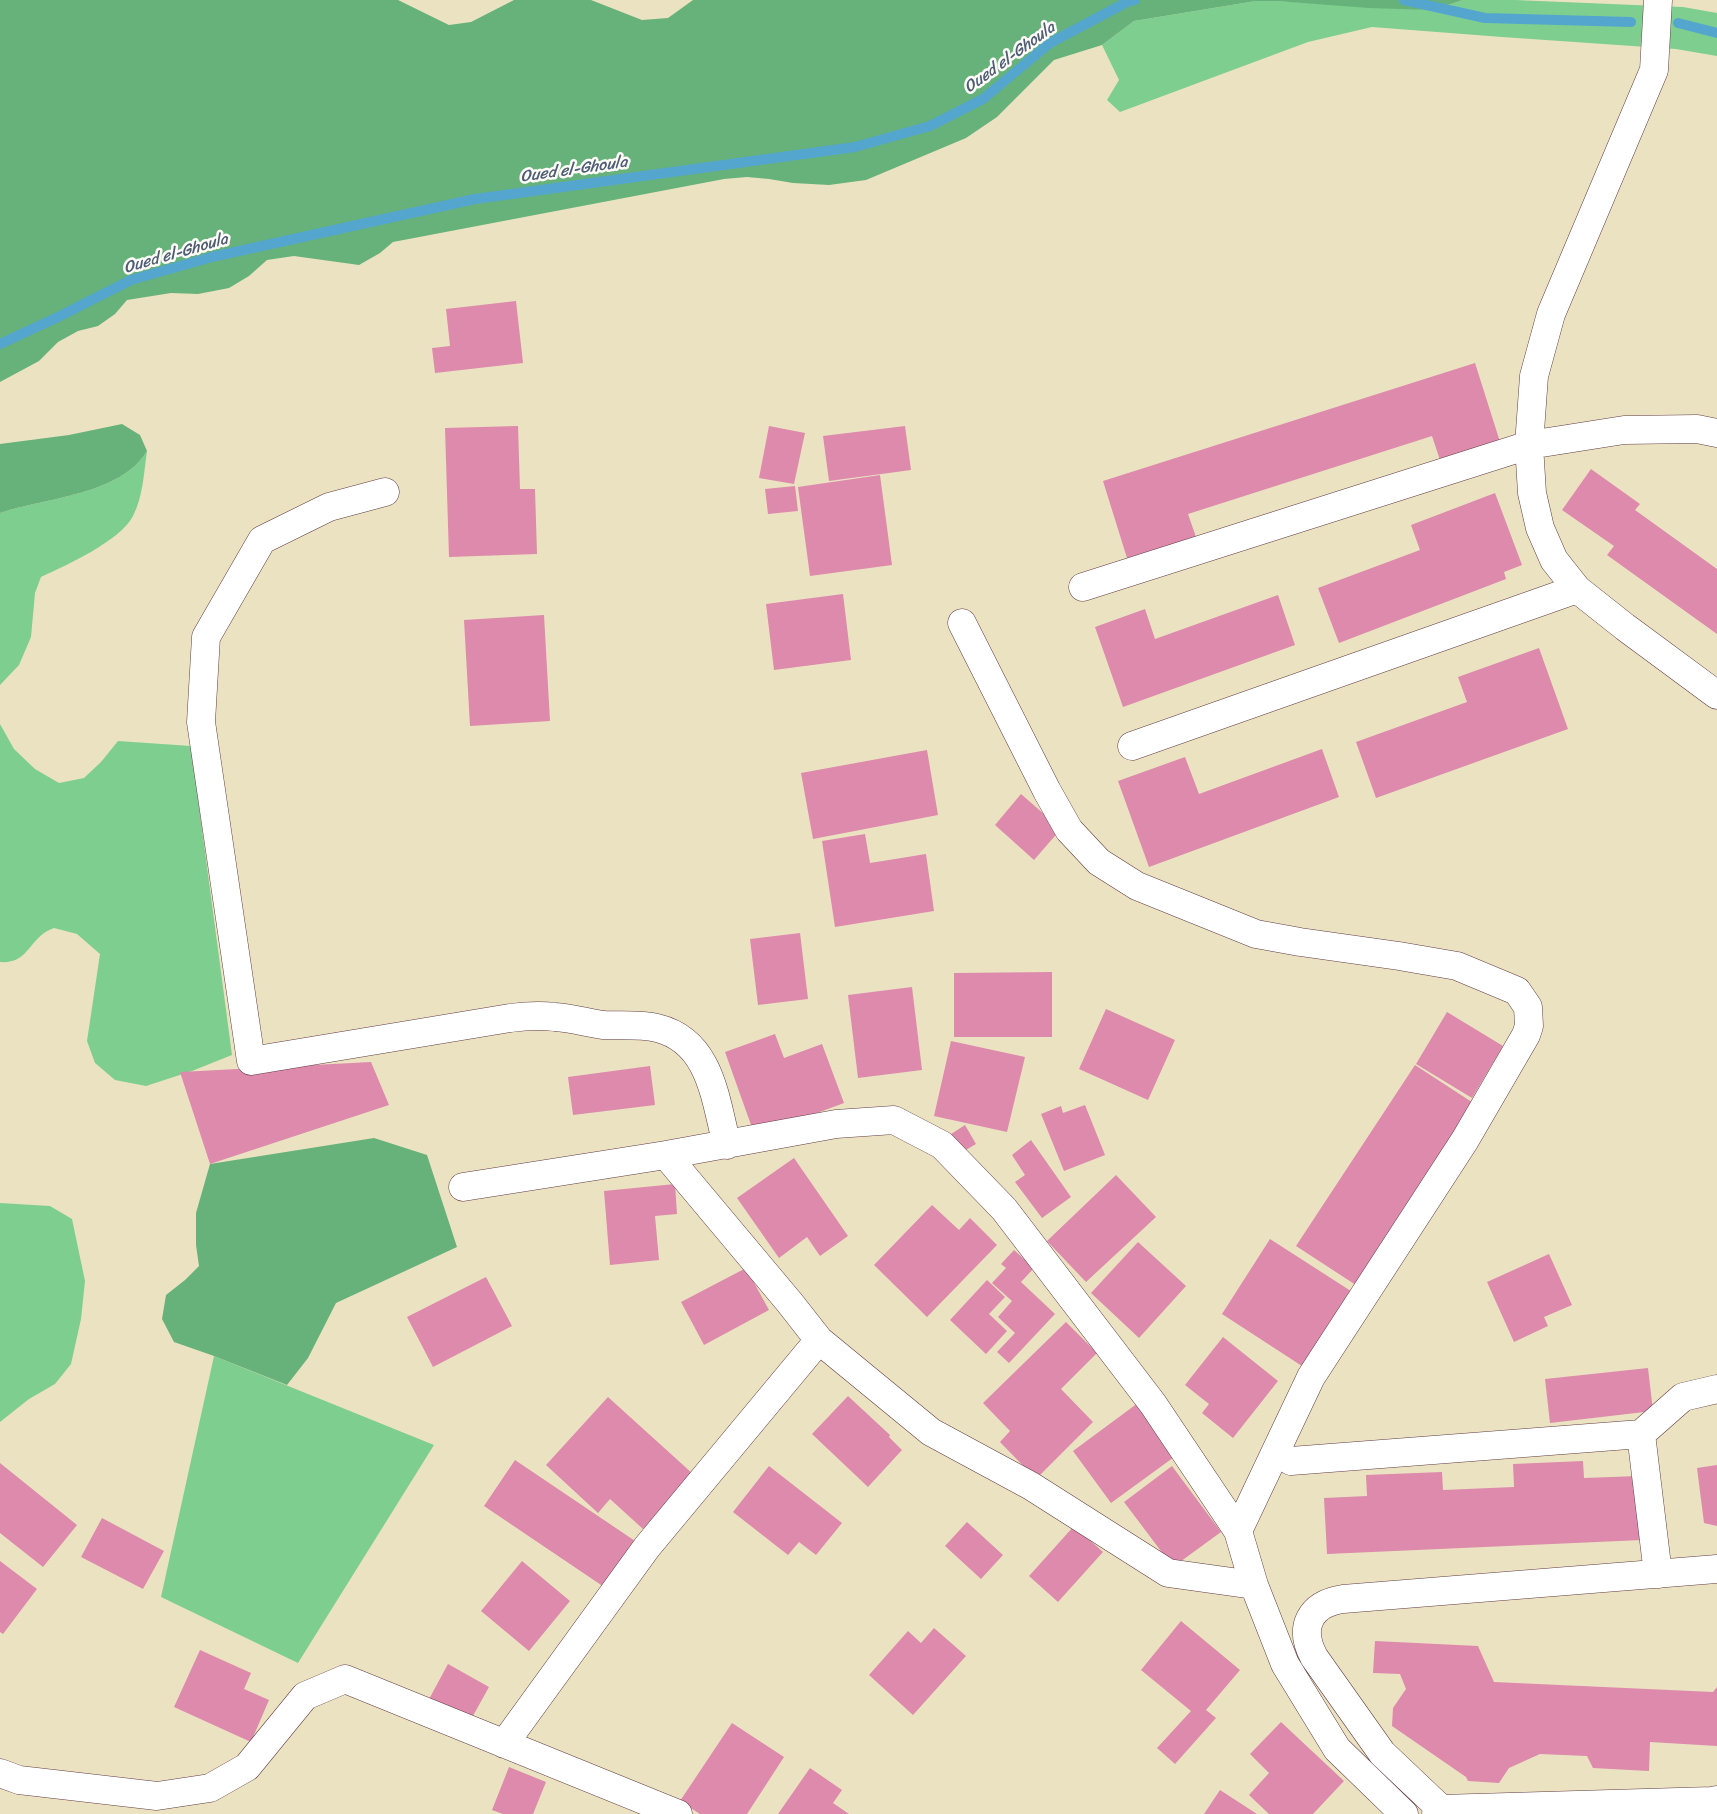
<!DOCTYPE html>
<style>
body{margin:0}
canvas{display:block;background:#ebe2c1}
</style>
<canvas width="1717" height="1814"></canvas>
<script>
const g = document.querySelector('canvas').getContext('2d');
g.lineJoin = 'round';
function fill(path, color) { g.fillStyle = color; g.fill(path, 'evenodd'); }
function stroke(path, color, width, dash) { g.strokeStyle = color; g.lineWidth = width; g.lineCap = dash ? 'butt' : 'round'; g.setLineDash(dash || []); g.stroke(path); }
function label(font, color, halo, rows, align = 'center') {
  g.font = font + ' Sriracha,sans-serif'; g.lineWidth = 5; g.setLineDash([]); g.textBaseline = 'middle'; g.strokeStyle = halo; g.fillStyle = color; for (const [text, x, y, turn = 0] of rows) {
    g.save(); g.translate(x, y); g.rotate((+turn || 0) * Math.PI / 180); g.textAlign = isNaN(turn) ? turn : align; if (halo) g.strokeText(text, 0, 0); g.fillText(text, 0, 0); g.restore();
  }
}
const green = new Path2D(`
 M1463 0H1515L1683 7 1717 13V56L1676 49 1502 37 1372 27 1308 42 1120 112 1107 100 1119 80 1102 45 1134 21 1256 1H1276L1433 10Z
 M147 451C144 472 143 497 133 516 120 541 67 565 41 577L35 593 31 637 19 665 0 685V513C44 498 121 495 147 451Z
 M0 724 14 749 35 769 59 783 84 778 101 762 118 741 191 746 232 1055 192 1071 146 1086 115 1080 95 1063 87 1041 100 954 77 934 54 928C51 929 47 931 44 933 28 945 25 964 0 962Z
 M0 1203 50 1206 72 1219 85 1281 81 1319 71 1364 55 1384 29 1399 0 1422Z
 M214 1356 434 1445 298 1663 161 1597Z`);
const forest = new Path2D(`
 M0 0H398L449 25 471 22 514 0H591L642 20 668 18 693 0H1463L1433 10 1369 8 1276 1H1256L1134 21 1102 45 1054 60 997 117 966 138 866 180 829 185 793 183 769 179 747 177 724 179 393 242 380 253 359 265 294 256 267 260 249 276 229 288 198 294 171 293 127 300 115 314 98 326 78 331 58 342 39 361 0 382Z
 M122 424 140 435 147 451C121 495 44 498 0 513V444L69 435Z
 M374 1138 427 1155 457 1247 336 1303 308 1358 287 1385 214 1356 174 1342 162 1319 166 1295 185 1280 199 1266 196 1245V1213L210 1164Z`);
const stream = new Path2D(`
 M1404 0 1485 18 1631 22
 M1678 23 1717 33
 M0 344 58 317 131 280 212 257 475 199 855 147 930 126 983 99 1050 43 1127 2 1135 0`);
const building = new Path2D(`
 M516 301 523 363 435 373 432 348 450 346 446 309Z
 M1475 363 1501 445 1441 463 1432 436 1188 514 1196 537 1127 558 1103 481Z
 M518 426 520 489H535L537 554 449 557 445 428Z
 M769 426 805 433 794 484 759 478Z
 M905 426 911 470 829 481 823 436Z
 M1591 469 1640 504 1635 510 1717 569V634L1607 555 1614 546 1562 510Z
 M880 475 892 565 810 576 798 487Z
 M795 486 798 511 768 514 765 489Z
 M1495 493 1522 565 1504 572 1506 579 1339 643 1318 588 1420 550 1411 525Z
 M843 594 851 660 774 670 766 604Z
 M1278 595 1295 645 1123 707 1095 627 1145 609 1155 639Z
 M544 615 550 721 470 726 464 620Z
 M1539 648 1568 729 1376 798 1356 742 1467 702 1458 677Z
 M1322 749 1339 797 1149 867 1118 781 1185 757 1199 794Z
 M927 750 938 815 813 839 801 773Z
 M1021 794 1061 829 1034 860 995 825Z
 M865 834 870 863 926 854 934 911 835 927 822 841Z
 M800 933 808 999 758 1005 750 939Z
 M1052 972V1037H954V973Z
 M912 987 922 1070 858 1078 848 995Z
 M1106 1009 1175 1040 1148 1100 1079 1069Z
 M1447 1012 1503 1046 1472 1098 1416 1064Z
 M775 1034 784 1058 822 1044 844 1103 755 1136 725 1052Z
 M951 1041 1025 1057 1007 1132 934 1116Z
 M371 1062 389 1105 210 1164 180 1072Z
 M1415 1065 1481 1108 1362 1289 1296 1246Z
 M650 1066 655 1105 573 1115 568 1077Z
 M1085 1105 1105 1155 1064 1171 1041 1114 1061 1106 1063 1113Z
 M965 1125 976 1144 959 1154 948 1136Z
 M1031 1140 1071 1197 1042 1218 1015 1182 1025 1175 1012 1155Z
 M794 1158 848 1236 820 1256 807 1237 779 1258 737 1198Z
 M1116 1175 1156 1217 1086 1282 1047 1241Z
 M675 1184 677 1214 655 1216 659 1260 610 1265 604 1191Z
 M932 1205 959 1230 970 1218 997 1245 927 1317 874 1265Z
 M1270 1239 1354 1293 1305 1368 1222 1314Z
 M1138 1242 1186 1286 1139 1338 1091 1293Z
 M1014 1250 1034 1268 1021 1282 1055 1314 1009 1363 997 1352 1015 1333 998 1317 1012 1301 992 1283 1006 1268 1001 1264Z
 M1549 1254 1572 1305 1544 1317 1548 1326 1514 1342 1487 1282Z
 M746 1268 769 1310 704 1345 681 1302Z
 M486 1277 512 1326 433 1367 407 1317Z
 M987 1280 1005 1297 989 1314 1007 1331 986 1354 950 1320Z
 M1066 1322 1097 1353 1061 1389 1093 1422 1036 1479 1000 1442 1010 1431 983 1403Z
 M1223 1337 1278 1381 1233 1438 1202 1413 1209 1404 1185 1385Z
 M1648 1368 1653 1411 1550 1423 1545 1379Z
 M848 1396 890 1435 889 1437 902 1450 868 1487 812 1434Z
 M608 1397 693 1474 643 1529 610 1499 598 1513 546 1465Z
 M1142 1400 1181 1452 1111 1503 1073 1451Z
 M515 1460 644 1547 613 1593 484 1506Z
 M1583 1461 1584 1478 1638 1476 1642 1540 1327 1554 1324 1498 1367 1496 1366 1475 1442 1472 1443 1490 1514 1487 1513 1464Z
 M0 1463 77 1525 43 1567 0 1533Z
 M1717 1465V1526L1704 1523 1697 1468Z
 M769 1466 842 1523 816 1555 799 1542 788 1555 733 1512Z
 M1172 1466 1221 1532 1173 1567 1124 1502Z
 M102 1518 164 1551 143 1589 81 1557Z
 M967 1522 1003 1555 981 1579 945 1546Z
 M1074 1526 1103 1552 1058 1602 1029 1576Z
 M0 1561 37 1589 3 1634 0 1632Z
 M522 1561 570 1601 529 1651 481 1611Z
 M1181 1621 1240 1670 1206 1710 1216 1718 1175 1764 1157 1748 1191 1711 1141 1670Z
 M934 1628 966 1656 913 1715 869 1675 908 1631 921 1643Z
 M1375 1641 1478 1646 1494 1682 1713 1692 1717 1687V1746L1650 1742 1649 1771 1593 1768 1587 1756 1540 1754 1509 1768 1499 1783 1468 1781 1466 1777 1392 1726 1393 1708 1406 1689 1400 1674 1373 1673Z
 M200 1650 251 1673 244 1689 269 1700 251 1742 174 1707Z
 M448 1664 489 1687 469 1723 428 1701Z
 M1281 1722 1344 1781 1313 1814H1269L1249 1795 1269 1773 1250 1754Z
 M732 1723 784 1757 747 1814H700L680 1801Z
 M509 1767 546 1782 533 1814H503L492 1810Z
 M810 1768 842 1790 833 1803 849 1814H778Z
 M1220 1790 1257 1814H1204Z`);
const minor = new Path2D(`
 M1658 0 1654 70 1551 314 1534 376 1529 445 1532 493 1540 528 1554 560 1577 589 1625 627 1717 695
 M385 492 329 507 262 540 206 637 201 722 251 1061 510 1018C525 1016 540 1015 555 1017 572 1018 588 1023 604 1025 621 1026 641 1024 657 1028 711 1041 715 1099 727 1145
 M1083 587 1529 445 1624 430 1697 429 1717 433
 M962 623 1047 791 1069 830 1099 862 1137 886 1256 934 1300 942 1399 956 1457 966 1517 991 1528 1007 1529 1026 1526 1035 1465 1140 1311 1377 1238 1531
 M1132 746 1577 589
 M666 1155 790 1303 819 1340 931 1432 1031 1486 1168 1573 1254 1585
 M463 1187 666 1155 836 1124 894 1120 942 1145 1004 1209 1153 1404 1238 1531 1254 1585 1285 1664 1337 1749 1404 1814
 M1291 1461 1641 1434
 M1658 1574 1641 1434 1683 1397 1717 1389
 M504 1744 647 1547 819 1340
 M0 1773 19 1780 157 1796 210 1788 247 1767 305 1696 345 1679 678 1814
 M1441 1809 1382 1753 1314 1657C1298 1627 1310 1604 1343 1599L1717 1569
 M1436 1814 1441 1809 1712 1801 1717 1800`);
const waterNames = [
 ["Oued el-Ghoula",1010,58,-36],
 ["Oued el-Ghoula",574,170,-8],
 ["Oued el-Ghoula",176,254,-16]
];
fill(green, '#7ecf8f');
fill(forest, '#66b27a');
stroke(stream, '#54a6cf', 10);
fill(building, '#dd8aad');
stroke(minor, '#623c42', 29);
stroke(minor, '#fff', 28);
label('italic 16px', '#4e5c75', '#fdfcf7', waterNames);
</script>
